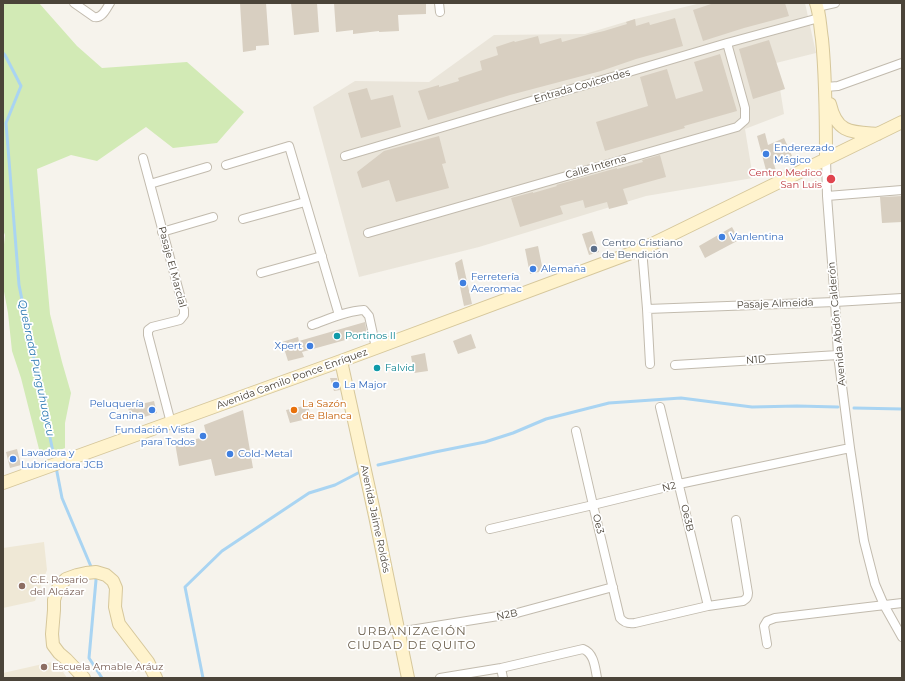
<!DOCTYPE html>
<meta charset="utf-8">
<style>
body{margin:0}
#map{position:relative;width:905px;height:681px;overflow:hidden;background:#f6f3ec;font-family:Montserrat,sans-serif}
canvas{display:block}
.frame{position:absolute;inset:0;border:4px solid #4b4439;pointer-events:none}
</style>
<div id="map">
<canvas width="905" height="681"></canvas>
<div class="frame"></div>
</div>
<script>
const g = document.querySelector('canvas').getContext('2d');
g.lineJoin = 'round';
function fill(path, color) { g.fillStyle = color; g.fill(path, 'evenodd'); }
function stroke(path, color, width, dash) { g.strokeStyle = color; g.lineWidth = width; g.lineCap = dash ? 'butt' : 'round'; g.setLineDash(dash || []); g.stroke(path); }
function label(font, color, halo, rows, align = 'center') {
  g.font = font + ' Montserrat,sans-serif'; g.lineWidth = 3.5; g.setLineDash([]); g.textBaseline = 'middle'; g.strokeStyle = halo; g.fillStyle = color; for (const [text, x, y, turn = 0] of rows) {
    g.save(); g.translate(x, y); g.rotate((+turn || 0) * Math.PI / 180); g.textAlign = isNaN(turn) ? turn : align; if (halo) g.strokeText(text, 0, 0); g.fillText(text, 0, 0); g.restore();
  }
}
const residential = new Path2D(`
 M701 3H805L816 53 776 63 784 114 745 129 753 178 646 196 479 247 359 277 313 107 355 81 429 82 494 35 585 34 635 19Z`);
const education = new Path2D(`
 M44 542 47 570 35 601 3 608V548Z
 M56 661 67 678H3V673Z`);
const green = new Path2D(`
 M3 3H39L77 46 102 68 187 62 244 112 217 143 173 148 146 127 97 161 71 155 37 169 50 314 62 362 71 393 65 423V448L41 457 21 378 12 351 8 313 3 286V254L5 235 3 230V89L4 87 3 84Z`);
const stream = new Path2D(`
 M3 53 5 55 21 86 6 123 19 285 55 462
 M854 408 902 409
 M378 465 435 452 485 442 513 433 546 419 609 403 681 398 752 407 797 406 838 407
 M56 467 62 498 92 569
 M95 576 96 580 89 658 102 678
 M203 678 185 587 222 551 309 493 335 485 358 473`);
const building = new Path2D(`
 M240 3H266L269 45 256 46V50L243 52Z
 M291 3H317L319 32 294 35Z
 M334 3H426V14L398 15 399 31 379 32V31L353 34V30L336 32Z
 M714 3H785L789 16 744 28 703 41 693 10Z
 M675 18 683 46 636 59 601 71 510 95 428 120 418 91 439 85V87L459 81 458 78 482 70 480 61 498 55 496 47 514 41 515 42 538 36 540 44 561 38 562 42 591 34 604 31 627 24 626 22 635 19 636 26 649 22 650 25Z
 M769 40 785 89 753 99 739 49Z
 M720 54 737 111 684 126 685 128 605 151 596 122 648 106 640 77 667 69 676 99 703 91 694 62Z
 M367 88 371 100 393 95 401 127 361 138 348 93Z
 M765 133 768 145 784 138 792 156 774 164 776 171 767 174 757 136Z
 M439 136 446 163 442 164 449 188 396 202 389 180 362 188 357 172 384 151Z
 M660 155 666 177 623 189 628 204 609 209 607 202 585 208 583 200 560 206 563 214 520 227 511 198 533 192V193L557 186 556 185 617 168V169L643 162 642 160Z
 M902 196V222L882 223 880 197Z
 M732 227 739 240 705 258 699 246Z
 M592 231 599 252 589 255 582 234Z
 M538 246 543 271 530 274 525 249Z
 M462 259 472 304 464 306 455 263Z
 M365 322 367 334 302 352 304 357 288 361 282 342 298 337 299 341Z
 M471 334 476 348 458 354 453 341Z
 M425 353 428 371 414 373 411 356Z
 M330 378H337L340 390 334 391Z
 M154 401 157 413 131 421 128 407Z
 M308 405 311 418 290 423 286 410Z
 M243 410 253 468 215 476 211 459 179 466 175 443 201 438 200 434 206 433 204 425Z
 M17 449 21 465 10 468 6 452Z`);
const street = new Path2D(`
 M74 3 94 17C102 19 106 9 110 3
 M439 3 440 12
 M817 7 835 3
 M826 87 838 86 902 63
 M345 156 727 43 819 18
 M143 158 184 310V315L180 320 152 327 148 330V335L171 423
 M826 158 827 196 835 302 838 355 850 448 864 541 875 584 884 605 902 637
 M226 165 289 146 339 315
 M150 184 207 167
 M827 196 902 190
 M243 219 305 202
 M162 232 213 217
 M368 233 737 127 745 120V108L727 43
 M642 249 647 309 650 364
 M261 273 322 256
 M647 309 835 302 902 298
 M312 325C329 319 346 311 364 310L369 316 376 348
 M675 365 838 355
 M660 407 708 606
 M576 431 593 505 620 618C624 623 628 624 635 623L708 606 743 601C746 599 748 598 748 593L736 520
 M490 529 593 505 679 484 850 448
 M398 632 517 613 613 587
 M767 644 764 626 767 621 775 618 902 603
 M501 668 503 678
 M440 678 501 668 583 649C594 653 595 667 597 678`);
const secondary = new Path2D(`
 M816 3C820 14 820 27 822 39 826 79 826 118 826 158
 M830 104C837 134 852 132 878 134
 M341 361 375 516 408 678
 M3 483 341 361 642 249 902 122
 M84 678 66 659 59 653 53 645 52 634 54 610V600L57 590 60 585 66 579 77 575 86 573 96 572 106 575 113 581 116 588 115 607 119 624 148 662 156 678`);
const markers = [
 [766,154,4,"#3f7fe0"],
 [831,179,5,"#e0444e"],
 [722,237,4,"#3f7fe0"],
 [594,249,4,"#5c6f8a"],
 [533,269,4,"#3f7fe0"],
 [463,283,4,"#3f7fe0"],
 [337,336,4,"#0f9aa8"],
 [310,346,4,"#3f7fe0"],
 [377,368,4,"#0f9aa8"],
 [336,385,4,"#3f7fe0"],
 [152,410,4,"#3f7fe0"],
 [294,410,4,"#e8710a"],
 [203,436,4,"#3f7fe0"],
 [230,454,4,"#3f7fe0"],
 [13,459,4,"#3f7fe0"],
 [22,586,4,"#8d6e63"],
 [44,667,4,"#8d6e63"]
];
const streetNames = [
 ["Entrada Covicendes",582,86,-16],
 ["Calle Interna",596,167,-16],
 ["Pasaje El Marcial",172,267,75],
 ["Pasaje Almeida",775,304,-2],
 ["Avenida Abdón Calderón",837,324,-95],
 ["N1D",756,360,-4],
 ["Avenida Camilo Ponce Enríquez",292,379,-20],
 ["N2",669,487,-14],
 ["Oe3B",687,518,77],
 ["Avenida Jaime Roldós",375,519,78],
 ["Oe3",598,524,76],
 ["N2B",507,615,-11]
];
const shopNames = [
 ["Enderezado",774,148],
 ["Mágico",774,160],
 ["Vanlentina",730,237],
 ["Alemaña",541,269],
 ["Ferretería",471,277],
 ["Aceromac",471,289],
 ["Xpert",302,346,"right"],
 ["La Major",344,385],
 ["Peluquería",144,404,"right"],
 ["Canina",144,416,"right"],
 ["Fundación Vista",195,430,"right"],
 ["para Todos",195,442,"right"],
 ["Lavadora y",21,453],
 ["Lubricadora JCB",21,465],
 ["Cold-Metal",238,454]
];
const healthNames = [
 ["Centro Medico",822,173],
 ["San Luis",822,185]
];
const serviceNames = [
 ["Centro Cristiano",602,243],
 ["de Bendición",602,255]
];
const cultureNames = [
 ["Portinos II",345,336],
 ["Falvid",385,368]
];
const foodNames = [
 ["La Sazón",302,404],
 ["de Blanca",302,416]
];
const educationNames = [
 ["C.E. Rosario",30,580],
 ["del Alcázar",30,592],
 ["Escuela Amable Aráuz",52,667]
];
const waterNames = [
 ["Quebrada Punguhuaycu",36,368,78]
];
const quarterNames = [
 ["URBANIZACIÓN",412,631],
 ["CIUDAD DE QUITO",412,645]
];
fill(residential, '#eae5da');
fill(education, '#efe8d6');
fill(green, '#d2eab5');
stroke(stream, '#a9d4f2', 3);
fill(building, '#d8cfc1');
stroke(street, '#c2bbae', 10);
stroke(secondary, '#d6c79b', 14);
stroke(street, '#fff', 8);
stroke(secondary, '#fff3cd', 12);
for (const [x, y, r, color] of markers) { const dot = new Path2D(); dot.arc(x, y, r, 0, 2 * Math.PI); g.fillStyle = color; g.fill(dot); stroke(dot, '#fff', 1.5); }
label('10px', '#4b4439', '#fff', streetNames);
label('10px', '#366cbe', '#fff', shopNames, 'left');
label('10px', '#be3a42', '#fff', healthNames, 'right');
label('10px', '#4e5e75', '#fff', serviceNames, 'left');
label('10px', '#0d838f', '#fff', cultureNames, 'left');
label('10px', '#c56008', '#fff', foodNames, 'left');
label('10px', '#785e54', '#fff', educationNames, 'left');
label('italic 11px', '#2e7ab2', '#fff', waterNames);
g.letterSpacing = '1px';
label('12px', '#6e6250', '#fff', quarterNames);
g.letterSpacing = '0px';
</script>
